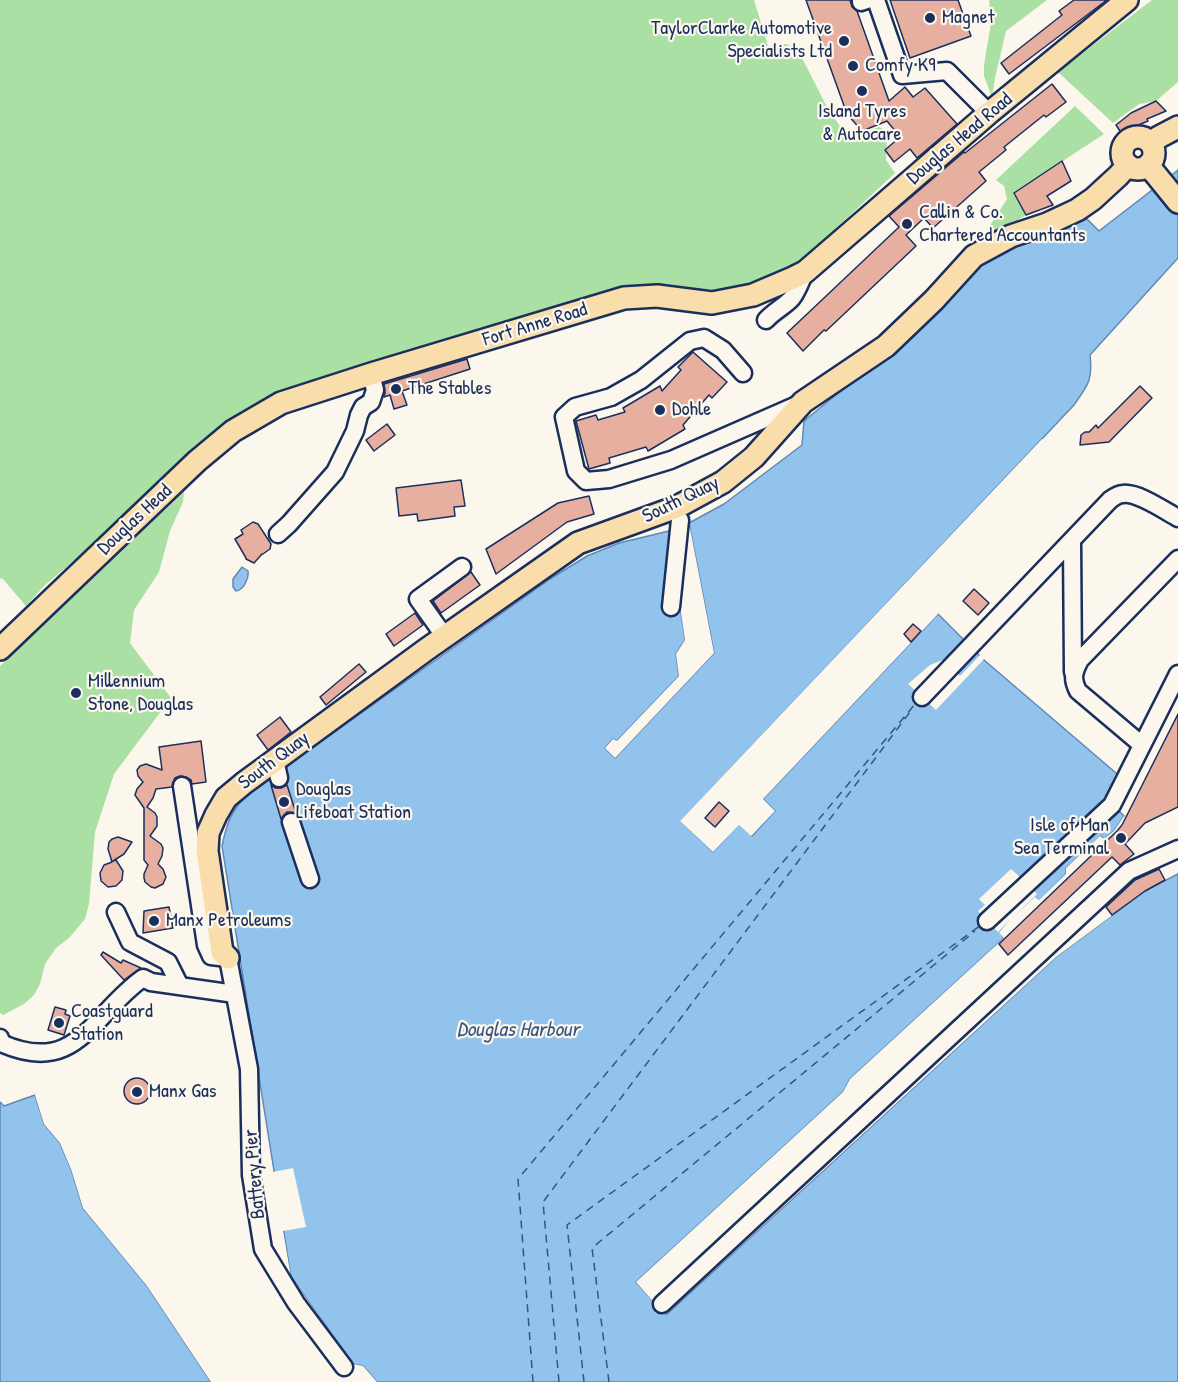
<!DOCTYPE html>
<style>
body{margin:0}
canvas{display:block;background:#fbf7ec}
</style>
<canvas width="1178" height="1382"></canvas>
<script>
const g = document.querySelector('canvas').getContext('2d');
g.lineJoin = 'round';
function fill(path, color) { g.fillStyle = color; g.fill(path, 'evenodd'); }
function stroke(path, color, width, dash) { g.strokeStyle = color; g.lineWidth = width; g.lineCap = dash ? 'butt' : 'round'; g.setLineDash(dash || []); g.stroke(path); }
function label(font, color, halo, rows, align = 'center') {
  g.font = font + ' "Patrick Hand",sans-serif'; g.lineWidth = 4.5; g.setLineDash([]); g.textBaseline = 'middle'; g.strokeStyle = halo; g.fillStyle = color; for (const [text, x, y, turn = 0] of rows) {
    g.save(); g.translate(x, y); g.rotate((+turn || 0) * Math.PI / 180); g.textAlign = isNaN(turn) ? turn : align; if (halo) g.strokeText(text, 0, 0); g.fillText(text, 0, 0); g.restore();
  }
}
const green = new Path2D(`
 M0 0H754L768 46 787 44 799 52 828 109 844 132 860 134 879 127 888 131 887 139 886 160 895 173 814 249 781 275 724 290 667 288H628L530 314 287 389 247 410 204 441 126 516 44 586 26 606 2 578 0 579Z
 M989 0H1047L1006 31 995 78 992 97 984 76V65L991 23Z
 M1152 0H1178V82L1156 101 1139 104 1113 123 1058 72Z
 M1075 106 1104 134 1014 193 1026 215 985 240 982 238 1007 199 1004 186 996 180Z
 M184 492 183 502 170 531 159 572 134 610 130 643 171 698 114 774 95 832 89 904 85 919 69 938 56 948 45 964 40 984 34 995 24 1004 3 1015 0 1013V666Z`);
const water = new Path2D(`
 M1178 170V258L1090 355C1093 380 1088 385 1074 405L681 821 713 852 739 824 752 836 775 811 763 799 938 614 984 660 1116 773 1119 811 1124 816 1114 831 1104 839 1101 836 1066 868V874L1039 901 1036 898 1000 933 1004 938 850 1079 843 1092 636 1282 666 1315 1056 957 1145 891 1178 874V1382H377L363 1366 353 1364 291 1277 222 846C227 822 231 812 247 794L550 579 587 556 619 543 669 531 685 640 676 654 679 676 617 741 613 739 605 748 615 758 714 653 689 523 724 504 802 445 804 421 913 332 986 256 1024 240 1046 236 1087 219 1099 231Z
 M242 567 248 571C249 578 244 590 236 591L233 587V579Z
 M35 1095 44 1124 60 1143 71 1169 83 1208 147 1286 211 1382H0V1102L4 1106Z`);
const pier = new Path2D(`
 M1042 439 1045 441 685 821 713 848 738 822H741L751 832 771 811 761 801V797L936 612 938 614 763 799 775 811 751 836 739 825 713 852 680 821Z
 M689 523 714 653 615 758 605 748 613 739 617 741 679 676 676 654 685 640 669 531 671 530 688 640 679 655 682 676 619 743 617 744 614 742 609 748 615 754 711 652 686 524Z
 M965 637 976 648 955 671 960 676 981 654 985 658 936 710 908 684 930 665 945 659Z
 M1116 773 1119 811 1034 891 1037 894 1011 919 1035 897 1039 900 1066 874V868L1100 836 1104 839 1114 831 1124 816 1125 819 1116 833 1105 841 1100 840 1069 870 1068 876 1041 903 1038 904 1035 902 1003 933 1007 937 1006 940 852 1081 845 1095 640 1282 666 1311 1054 954 1143 888 1145 891 1056 957 665 1315 636 1282 843 1092 850 1079 1004 938 999 933 1010 920 998 932 978 911 985 905 979 899 1011 869 1020 877 1102 802Z
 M249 1042H252L273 1172 293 1168 306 1227 283 1231 291 1277 353 1364 363 1366 377 1382H373L362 1369 351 1366 288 1278Z
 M36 1092 38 1094 46 1123 63 1142 74 1168 86 1206 149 1284 214 1382H211L147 1286 83 1208 71 1169 60 1143 44 1124 35 1095Z`);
const ferry = new Path2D(`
 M533 1382 518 1179 916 703
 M559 1382 543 1202 910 712
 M584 1382 567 1225 981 925
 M609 1382 592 1248 975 931`);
const building = new Path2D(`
 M806 0H850L852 7 857 11 889 101 905 87 913 97 925 88 957 124 917 158 910 149 894 162 885 150 900 137 887 121 862 131 847 114Z
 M890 0H958L971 36 910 58Z
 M1074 0H1107L1009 74 1001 63 1062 15 1059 11Z
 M1052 84 1066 102 1046 117 1044 115 1004 147 1006 150 979 172 986 181 933 228 924 218 906 235 916 246 826 331 824 330 803 351 787 333 899 227 889 216 964 152 965 153Z
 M1156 101 1166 111 1147 119 1148 121 1131 128 1122 134 1116 125 1131 113Z
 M1062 161 1071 181 1047 196 1053 205 1026 215 1014 193Z
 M693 352 727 382 712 398 709 395 683 425 685 429 648 451 646 447 609 458 610 463 589 469 576 421 596 415 598 420 625 412 623 408 660 386 662 391 681 370 678 367Z
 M467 359 470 369 402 391 407 405 394 409 390 395 384 397 385 393 384 384Z
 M1140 386 1152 398 1109 442 1080 445 1081 435 1085 432H1089L1096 425 1098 428Z
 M387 424 395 435 374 451 366 440Z
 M461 480 465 506 454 507 455 516 418 521 417 514 399 516 396 488Z
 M589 496 594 514 567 522 496 574 486 549 558 503Z
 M253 522 258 524 271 544 270 549 263 554H262L254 563 246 559V558L235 539 243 534 241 530Z
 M471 572 480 585 441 613 433 601Z
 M974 589 989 603 978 615 963 601Z
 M415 613 423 625 394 646 386 634Z
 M913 624 921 631 911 642 904 634Z
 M359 664 366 672 326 705 320 697Z
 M1178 714V807L1145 823 1125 844 1134 854 1120 865 1112 857 1008 955 999 944 1117 831 1122 825Z
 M280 717 291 732 268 750 257 735Z
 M201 741 206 782 192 784 191 780 186 777 180 776 175 778 173 782 172 787 156 789 153 798 147 807 155 813 157 817V826L150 836 161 844 163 848 162 856 158 864 163 869 166 877 163 884 155 888 151 887 145 882 144 878V874L148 865 144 860V808L135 795 137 789 143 782 138 776 137 770 140 766 146 764 162 770 159 747Z
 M271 785 275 788H281L287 785 296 813 287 812 283 816 281 819Z
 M719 802 729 811 715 827 705 818Z
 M118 837 132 842 124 854 113 861 116 860 123 871 122 880 116 886 108 887 101 881 100 873 104 865 112 862 108 849 109 842 112 839Z
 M1159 869 1165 880 1145 891 1112 915 1106 907 1135 880Z
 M169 907 173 928 143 933 144 911Z
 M103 952 121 963 123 960 141 968 124 980 101 955Z
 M55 1007 66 1010 65 1014 70 1016 64 1035 48 1030Z
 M124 1091a13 13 0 1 1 26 0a13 13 0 1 1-26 0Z`);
const minor = new Path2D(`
 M861 0V2L867 0
 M876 0 902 75 947 71 989 113
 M766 320C774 311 785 306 792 298 798 290 801 280 805 272
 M743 373 723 350 704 338 690 341 641 380 611 397 575 407 564 417 576 471 586 481 609 479 671 460 799 404
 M278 534 289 524 335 472 355 431 359 415 363 407 371 402 375 390 371 374
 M1072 541 1073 672
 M671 607 680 520
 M445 637 418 599 462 567
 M922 697 1110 500C1114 497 1118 494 1123 494 1138 492 1165 511 1178 518
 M1142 745 1078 691C1072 679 1073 673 1080 660L1178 559
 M275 760 279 778
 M182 786 206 945 211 956 228 958 249 1069 251 1175 263 1249 296 1303 344 1367
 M291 822 310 879
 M116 912 130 942 168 962 180 986
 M987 921 1112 805 1178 674
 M0 1038 1 1043C77 1077 92 1014 143 978L151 982 235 994
 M662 1304 1129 871 1178 849`);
const major = new Path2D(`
 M1122 153a16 16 0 1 1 32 0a16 16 0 1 1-32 0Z
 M1151 143 1159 137 1178 127
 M1148 165 1178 202
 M0 649 197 461 233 431 281 403 371 374 624 298 657 296 712 303 753 295 793 278 805 272 989 113 1127 0
 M228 958 222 952 207 851 208 833 216 815 226 798 244 783 427 649 578 543 677 507 723 482 754 457 803 402 886 346 934 300 974 256 1011 236 1047 224 1077 210 1093 199 1118 176 1128 165`);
const markers = [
 [930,18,6,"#1b2f5e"],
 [844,41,6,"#1b2f5e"],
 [853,66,6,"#1b2f5e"],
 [862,91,6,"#1b2f5e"],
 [907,224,6,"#1b2f5e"],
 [396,389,6,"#1b2f5e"],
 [660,410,6,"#1b2f5e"],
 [76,693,6,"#1b2f5e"],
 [284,802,6,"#1b2f5e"],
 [1121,838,6,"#1b2f5e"],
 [154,921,6,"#1b2f5e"],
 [59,1023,6,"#1b2f5e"],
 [137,1092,6,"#1b2f5e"]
];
const poiNames = [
 ["Magnet",942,18],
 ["TaylorClarke Automotive",832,29,"right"],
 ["Specialists Ltd",832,52,"right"],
 ["Comfy K9",865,66],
 ["Island Tyres",862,112,"center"],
 ["& Autocare",862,135,"center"],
 ["Callin & Co.",919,213],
 ["Chartered Accountants",919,236],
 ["The Stables",408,389],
 ["Dohle",672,410],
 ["Millennium",88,682],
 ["Stone, Douglas",88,705],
 ["Douglas",296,790],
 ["Lifeboat Station",296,813],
 ["Isle of Man",1109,826,"right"],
 ["Sea Terminal",1109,849,"right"],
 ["Manx Petroleums",166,921],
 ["Coastguard",71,1012],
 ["Station",71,1035],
 ["Manx Gas",149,1092]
];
const streetNames = [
 ["Douglas Head Road",960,139,-40],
 ["Fort Anne Road",535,325,-17],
 ["South Quay",681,500,-26],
 ["Douglas Head",135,520,-43],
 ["South Quay",274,761,-37],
 ["Battery Pier",255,1174,-95]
];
const waterNames = [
 ["Douglas Harbour",518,1030]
];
fill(green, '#aae0a3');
fill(water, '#91c3ed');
stroke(water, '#6288b4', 1.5);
fill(pier, '#fbf7ec');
stroke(ferry, '#385482', 1.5, [8, 6]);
fill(building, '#e7afa0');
stroke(building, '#1b2f5e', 1.5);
stroke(minor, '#1b2f5e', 21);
stroke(major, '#1b2f5e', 26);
stroke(minor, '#fbf7ec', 16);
stroke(major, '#f9deab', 21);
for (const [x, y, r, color] of markers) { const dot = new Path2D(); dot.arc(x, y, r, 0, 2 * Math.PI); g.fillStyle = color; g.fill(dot); stroke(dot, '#fbf7ec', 2); }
label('20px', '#1b2f5e', '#fbf7ec', poiNames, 'left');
label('20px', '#1b2f5e', '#fbf7ec', streetNames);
label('italic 21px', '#385482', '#fbf7ec', waterNames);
</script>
